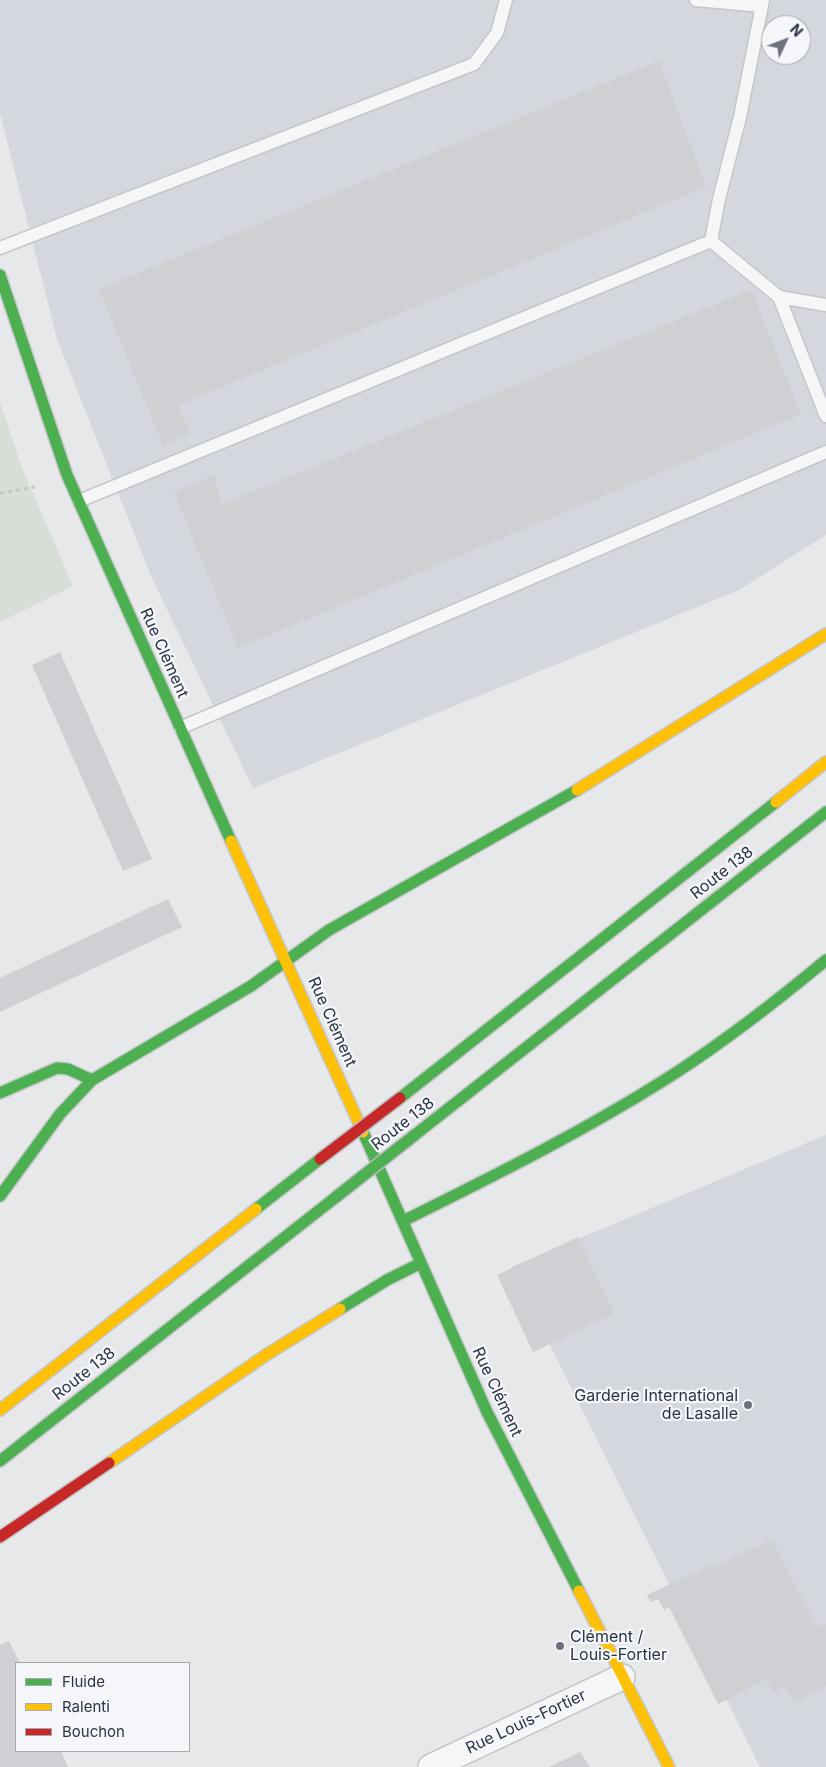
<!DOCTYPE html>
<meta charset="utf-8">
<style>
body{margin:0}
#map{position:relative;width:826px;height:1767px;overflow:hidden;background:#e6e8ea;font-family:Inter,sans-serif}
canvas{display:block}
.legend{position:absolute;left:15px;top:1662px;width:175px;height:90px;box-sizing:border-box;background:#f4f6f9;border:1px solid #a4a8b1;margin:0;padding:6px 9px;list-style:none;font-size:15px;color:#2b3445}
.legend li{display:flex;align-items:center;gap:10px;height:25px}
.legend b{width:25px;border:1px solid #a4a8b1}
.north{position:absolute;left:761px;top:15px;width:50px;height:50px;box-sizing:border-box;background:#f4f6f9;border:1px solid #a4a8b1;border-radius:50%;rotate:47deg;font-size:14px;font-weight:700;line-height:20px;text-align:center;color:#2b3445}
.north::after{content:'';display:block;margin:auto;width:18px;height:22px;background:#6c737f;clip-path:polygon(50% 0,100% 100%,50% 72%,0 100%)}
</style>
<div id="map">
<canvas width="826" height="1767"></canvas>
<ul class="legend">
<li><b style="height:6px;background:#4caf50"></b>Fluide</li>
<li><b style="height:6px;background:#ffc107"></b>Ralenti</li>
<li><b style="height:6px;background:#c62828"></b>Bouchon</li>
</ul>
<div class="north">N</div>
</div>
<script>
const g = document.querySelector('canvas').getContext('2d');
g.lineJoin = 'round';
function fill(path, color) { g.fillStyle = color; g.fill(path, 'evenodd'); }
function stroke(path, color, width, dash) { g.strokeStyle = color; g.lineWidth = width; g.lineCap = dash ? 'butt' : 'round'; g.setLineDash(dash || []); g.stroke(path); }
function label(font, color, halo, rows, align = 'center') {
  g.font = font + ' Inter,sans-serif'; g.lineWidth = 4.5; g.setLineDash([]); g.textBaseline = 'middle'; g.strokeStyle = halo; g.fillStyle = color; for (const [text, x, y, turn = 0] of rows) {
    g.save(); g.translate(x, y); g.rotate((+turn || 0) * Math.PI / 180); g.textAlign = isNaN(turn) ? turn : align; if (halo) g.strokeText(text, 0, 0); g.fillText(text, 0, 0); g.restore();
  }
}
const built = new Path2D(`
 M0 0H826V535L739 590 253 788 151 576 57 339 0 113ZM771 25H801V55H771Z
 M826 1135V1767H760L511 1267Z`);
const green = new Path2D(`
 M0 402 22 468 73 586 0 622Z`);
const building = new Path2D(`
 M659 61 706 187 178 405 190 433 163 445 99 289Z
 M751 290 801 414 238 648 174 492 214 475 222 504Z
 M60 652 152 859 123 871 32 665Z
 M168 899 182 927 0 1012V978Z
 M578 1237 614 1314 533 1352 497 1275Z
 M772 1540 817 1627 825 1623 826 1625V1686L794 1703 784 1686 774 1692 767 1679 718 1704 669 1607 664 1610 658 1599 651 1602 647 1595 710 1565 711 1568Z
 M9 1641 20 1663H16V1751H61L68 1767H0V1645Z
 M580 1752 590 1767H549Z`);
const path = new Path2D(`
 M0 493 35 487`);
const lane = new Path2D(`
 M696 0 762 6
 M711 241 779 297 826 416
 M0 248 474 64 497 33 506 0
 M779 297 826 305
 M79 501 711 241 719 199 740 117 763 0
 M180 728 826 452`);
const street = new Path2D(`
 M431 1767 622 1677`);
const fast = new Path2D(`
 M0 275 67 475 231 841
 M286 961 329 930 577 790
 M0 1093 57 1068 68 1069 92 1080 251 986 286 961
 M400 1098 776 802
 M363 1132 487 1412 579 1591
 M416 1134 826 812
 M0 1196 60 1114 92 1080
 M256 1209 320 1159
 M403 1221C496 1175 590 1128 677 1072 729 1038 778 1000 826 960
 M340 1309 387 1280 421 1263
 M0 1461 336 1197`);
const slow = new Path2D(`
 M577 790 826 634
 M776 802 826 762
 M231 841 363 1132
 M0 1410 256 1209
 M109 1463 266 1355 340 1309
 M579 1591 669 1767`);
const jam = new Path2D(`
 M0 1537 109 1463`);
const fastBridge = new Path2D(`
 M336 1197 416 1134`);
const jamBridge = new Path2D(`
 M320 1159 400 1098`);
const markers = [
 [748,1405,5,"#6c737f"],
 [560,1646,5,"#6c737f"]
];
const streetNames = [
 ["Rue Clément",164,653,66],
 ["Route 138",722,873,-38],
 ["Rue Clément",332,1022,66],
 ["Route 138",403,1124,-38],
 ["Route 138",84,1374,-38],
 ["Rue Clément",497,1392,65],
 ["Rue Louis-Fortier",526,1722,-25]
];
const poiNames = [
 ["Garderie International",738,1396],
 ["de Lasalle",738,1414],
 ["Clément /",570,1637,"left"],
 ["Louis-Fortier",570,1655,"left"]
];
fill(built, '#d4d7dd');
fill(green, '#d6ded6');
fill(building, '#ced0d3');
stroke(lane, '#c4c6c8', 15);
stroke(street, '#c4c6c8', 28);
stroke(fast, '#c4c6c8', 14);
stroke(slow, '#c4c6c8', 14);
stroke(jam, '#c4c6c8', 14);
stroke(path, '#c5c6ca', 3, [4, 4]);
stroke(lane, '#f5f6f7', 12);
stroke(street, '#f5f6f7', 25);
stroke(fast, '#4caf50', 11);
stroke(slow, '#ffc107', 11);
stroke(jam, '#c62828', 11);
stroke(fastBridge, '#b8bbbf', 14, []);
stroke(jamBridge, '#b8bbbf', 14, []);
stroke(fastBridge, '#4caf50', 11);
stroke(jamBridge, '#c62828', 11);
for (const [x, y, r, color] of markers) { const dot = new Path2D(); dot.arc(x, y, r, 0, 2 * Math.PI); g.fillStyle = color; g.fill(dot); stroke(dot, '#f4f6f9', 2); }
label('16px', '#2b3445', '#f4f6f9', streetNames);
label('16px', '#2b3445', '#f4f6f9', poiNames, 'right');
</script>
